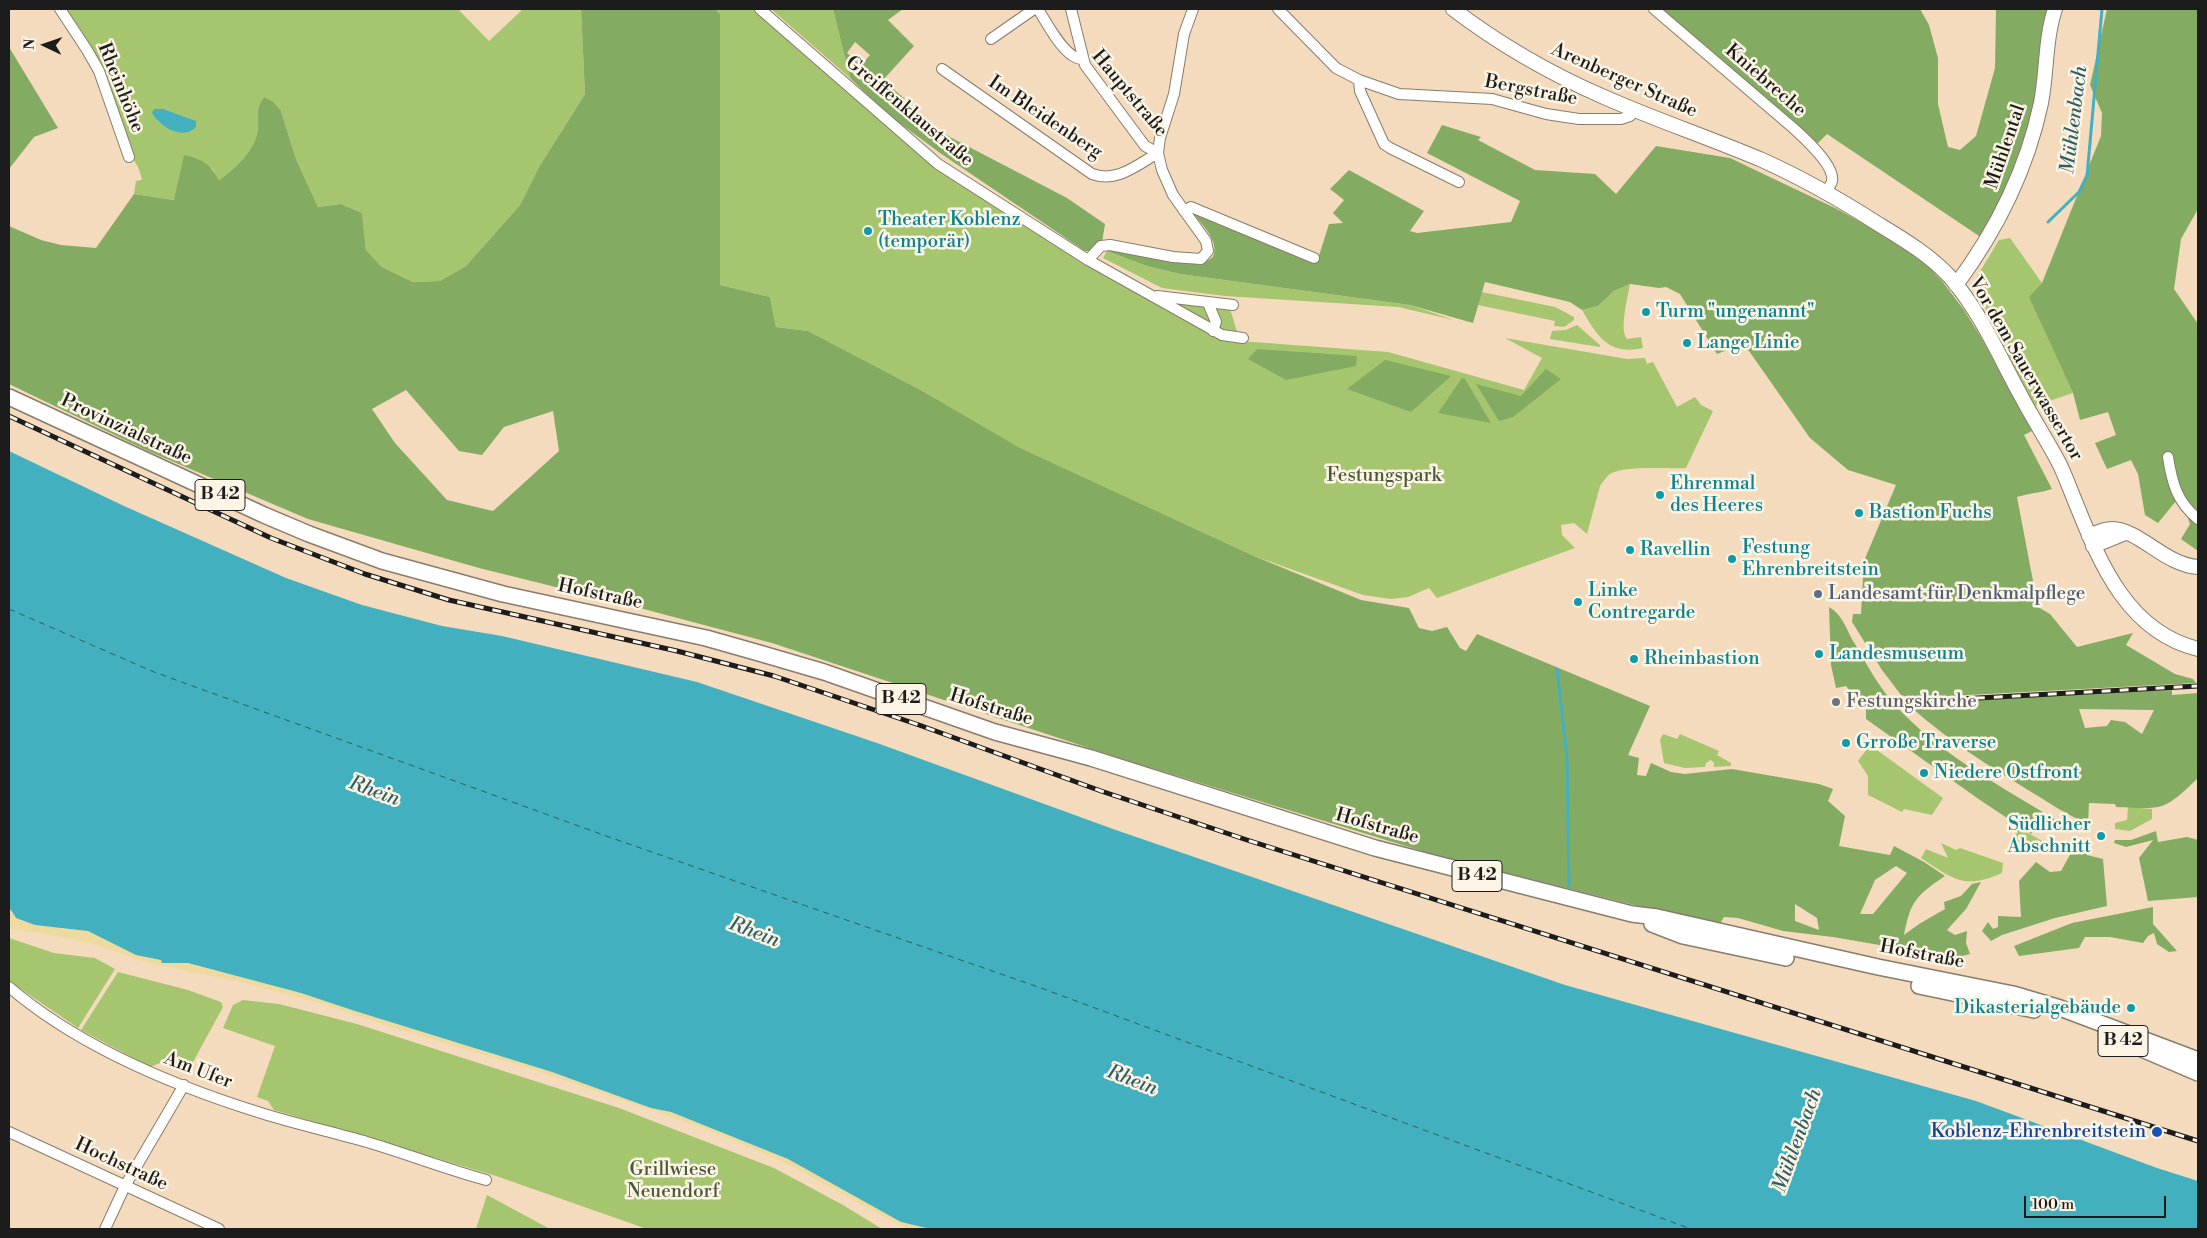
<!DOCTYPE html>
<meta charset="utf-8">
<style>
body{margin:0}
#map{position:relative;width:2207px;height:1238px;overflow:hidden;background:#f4dbbd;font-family:"Libre Bodoni",serif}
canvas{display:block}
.frame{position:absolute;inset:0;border:10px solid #1c1c1c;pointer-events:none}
.north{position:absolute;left:20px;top:20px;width:50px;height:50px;-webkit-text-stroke:4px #fcf5e5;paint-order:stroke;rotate:273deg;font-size:14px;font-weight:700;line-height:20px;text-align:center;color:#1c1c1c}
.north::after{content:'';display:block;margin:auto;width:18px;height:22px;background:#1c1c1c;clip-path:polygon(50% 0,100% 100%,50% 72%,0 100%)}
.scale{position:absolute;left:2024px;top:1196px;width:142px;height:22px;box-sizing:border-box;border:2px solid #1c1c1c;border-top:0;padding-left:6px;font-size:15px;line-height:18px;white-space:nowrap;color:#1c1c1c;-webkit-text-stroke:4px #fcf5e5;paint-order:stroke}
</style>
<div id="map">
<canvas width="2207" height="1238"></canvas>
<div class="frame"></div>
<div class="north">N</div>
<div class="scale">100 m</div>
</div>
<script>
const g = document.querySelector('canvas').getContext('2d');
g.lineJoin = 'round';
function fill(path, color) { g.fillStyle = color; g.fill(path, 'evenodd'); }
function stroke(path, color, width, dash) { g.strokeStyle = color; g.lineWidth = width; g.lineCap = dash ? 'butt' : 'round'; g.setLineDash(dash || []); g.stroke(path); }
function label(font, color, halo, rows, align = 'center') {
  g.font = font + ' "Libre Bodoni",serif'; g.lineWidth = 5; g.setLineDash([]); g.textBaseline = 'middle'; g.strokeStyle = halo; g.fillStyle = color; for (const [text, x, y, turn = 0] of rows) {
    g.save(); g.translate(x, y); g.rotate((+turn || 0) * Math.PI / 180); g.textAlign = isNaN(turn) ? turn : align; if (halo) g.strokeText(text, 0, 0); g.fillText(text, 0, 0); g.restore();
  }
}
const green = new Path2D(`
 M66 9H458L489 41 523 9H581L585 94 539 167 520 205 466 266 440 281 413 282 382 267 366 250 362 213 341 204 318 207 296 159 281 111 264 97C255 109 259 112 258 127 257 149 236 168 219 180L212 168 174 200 134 194 136 181 142 180 139 169 131 155 109 87 91 47Z
 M715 9H755L937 165 1150 300 1230 309 1240 341 1388 352 1524 390 1542 358 1505 338 1627 359 1645 358 1647 364 1653 362 1677 407 1695 397 1701 405 1713 411 1686 468C1667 469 1625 465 1610 474 1606 477 1603 482 1600 486L1587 534 1574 523 1561 525 1562 535 1575 548 1437 598 1429 588 1408 597 1391 599 1363 595 1254 556 1019 448 919 389 808 331 776 327 770 297 720 285V15Z
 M771 9H833L850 78Z
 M2010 238 2042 283 2030 298 2073 393 2034 406 1973 283 1999 240Z
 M1107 251 1147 266 1180 274 1410 305 1454 320 1398 307 1225 296 1162 288 1103 258Z
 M1630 284C1628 296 1619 330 1627 339L1641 337 1643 348C1609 356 1597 336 1582 310L1598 306 1614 291Z
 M1482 292 1555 307 1574 317V320L1564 327 1554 326 1555 321 1478 305Z
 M1577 325 1600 345V347L1550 339 1552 331 1566 330Z
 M1663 734 1677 739 1680 734 1719 751 1717 755 1731 763V766L1714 767V763L1711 760 1706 763 1705 767 1685 768 1664 763 1660 740Z
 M1870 745 1943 798 1932 815 1904 809 1902 812 1868 795V776L1858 761Z
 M2128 807 2152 809V819L2130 831 2115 829V823L2127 820Z
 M2019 828 2044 842 2041 848 2030 842 2027 845 2022 844 2013 855 2009 851Z
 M1941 843 1956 850 1960 848 2003 863 2002 873C1964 890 1953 879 1921 858L1926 849 1948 858Z
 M9 938 54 953 95 958 115 969 78 1028 9 981Z
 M118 972 188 990 221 1002 223 1007 193 1062 185 1072 160 1063 150 1067 81 1030Z
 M243 1000 279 1004 357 1024 619 1108 774 1168 843 1205 882 1229H647L496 1176 274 1110 268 1101 257 1097 275 1046 223 1028 233 1005Z
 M487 1195 550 1229H476Z`);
const forest = new Path2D(`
 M581 9H715L720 14V285L770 297 776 327 808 331 919 389 1020 448 1254 556 1361 600 1409 608 1419 628 1432 631 1447 627 1460 648 1466 651 1477 634 1650 706 1628 755 1639 758 1637 775 1646 776 1651 763 1671 772 1685 774 1732 769 1819 784 1833 789 1828 801 1845 816 1839 846 1890 855 1894 846 1924 862 1945 876C1916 896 1911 900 1904 935L1919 924 1945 909 1944 902 1961 896 1972 884 1981 882 1966 909 1947 930 1955 935 1967 931 1966 943 1970 954 1962 956H1943L1833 937 1783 931 1738 918 1724 917 1719 925 1710 924 1435 855 1119 758 772 643 636 607 479 568 308 519 148 451 9 384V226L41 240 61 245 96 248 134 194 174 200 184 155C201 159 210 163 219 180 236 168 257 149 258 127 259 112 255 110 264 97L273 102 281 111 296 159 318 207 341 204 362 213 366 250 382 267 413 282 440 281 466 266 520 205 539 167 585 94ZM406 390 459 451 482 455 504 427 553 411 559 451 493 511 447 500 395 443 372 409ZM1896 866 1907 873 1873 914H1860L1875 880ZM1795 904 1817 918 1819 930 1795 921Z
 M833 9H903L888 20 914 46 883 80 905 99 898 103 950 137 1067 198 1105 224 1102 242 1090 251H1085L940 153 886 113 850 78ZM855 42 870 55 861 65 847 53Z
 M1659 9H1920L1929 25 1938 58V104L1948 147 1960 150 1976 136 1995 68 1996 9H2050L2034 114 2008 187 1982 238 1827 134 1814 147Z
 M2107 9H2198V209L2181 239 2174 289 2198 324V515L2176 501 2158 523 2145 515 2138 474 2131 460 2107 469 2095 443 2116 435 2108 412 2080 420 2073 393 2029 297 2042 283 2101 136 2102 113 2090 85Z
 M9 47 58 128 34 137 9 169Z
 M1442 125 1481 137 1478 140 1535 170 1595 174 1616 194 1656 146 1730 158 1837 209 1916 253 1942 281 1964 310 1982 339 2032 431 2024 435 2052 489C2040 493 2029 493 2017 497L2038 607 2050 614 2077 647 2133 633 2126 645 2175 674 2193 679 2196 683 1912 698 1901 695 1882 670 1852 622 1853 614H1861L1864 561 1896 485 1848 470 1810 438 1749 351 1737 346 1717 354 1680 294 1666 287 1659 288 1630 284 1614 291 1598 306 1582 310 1570 302 1485 282 1473 323 1410 305 1180 274 1147 266 1107 251 1117 250 1163 261 1203 264 1213 257C1220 240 1201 224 1191 211 1233 228 1274 248 1317 262L1329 224 1343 223 1333 213 1344 200 1330 189 1349 170 1424 211 1410 231 1417 233 1511 222 1520 201 1427 153Z
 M1257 349 1357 356 1356 366 1286 380 1248 359Z
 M1385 360 1451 376 1411 412 1347 389Z
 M1546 369 1561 379 1513 417 1499 421 1476 384 1521 396Z
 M1462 378 1465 379 1491 423 1438 413Z
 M2186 513 2198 523V551L2181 539 2190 524Z
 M1829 607C1844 616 1846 630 1855 644 1867 665 1880 689 1897 707 1942 756 2004 788 2061 823L2053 830 2038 821 2031 834 1980 800 1866 719V709H1874L1873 698H1856L1846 686 1836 688 1831 665Z
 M2172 690V695L2198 693V778C2163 812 2163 809 2116 807L2115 804 2089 803 2088 824C2067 815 2048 802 2028 790 1987 765 1948 740 1912 708V703ZM2079 709 2153 710H2154L2142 734 2125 722 2111 720 2107 726 2085 728Z
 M2156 831 2158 842 2187 837 2198 840V897L2148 901 2139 858 2153 840 2126 847 2114 843 2115 840H2131Z
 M2074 835 2079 850 2087 851V855L2103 859 2107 906 2055 918 2002 935 1991 941 1982 931 1988 922 1993 929 1998 927V916L2021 917 2019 881 2036 862 2050 872 2061 871 2072 851 2071 842Z
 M2153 907V924L2177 951 2169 952 2157 944 2154 933 2148 936 2143 943 2110 937H2085L2079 948 2019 956 2014 946 2072 923Z`);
const sand = new Path2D(`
 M9 909 11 910 16 919 35 925 88 931 136 955 188 963 301 993 355 1011 552 1072 651 1108 671 1112 788 1159 901 1222 931 1229H906L793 1167 756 1150 703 1128 528 1068 388 1026 327 1005 241 982 148 963 93 944 40 933 20 931 9 927Z`);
const water = new Path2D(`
 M154 109H163L196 121V127C182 141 161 127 152 113Z
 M9 451 124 506 286 578 362 605 442 626 502 636 697 682 877 743 1113 829 1565 985 1976 1101 2157 1168 2198 1181V1229H931L901 1222 788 1159 671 1112 651 1108 552 1072 355 1011 301 993 188 963H162L161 960 136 955 88 931 35 925 16 918 11 910 9 909Z`);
const stream = new Path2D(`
 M2048 222 2079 192 2087 176 2102 9
 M1557 669 1567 757 1569 886`);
const ferry = new Path2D(`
 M9 609 154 672 609 837 1041 988 1691 1229`);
const street = new Path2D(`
 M60 9 87 50 99 71 129 157
 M760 9 938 164 1088 260 1222 335 1243 338
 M1038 9C1046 22 1065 59 1082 59
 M1278 9 1336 68 1359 80 1399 94 1492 99 1546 114 1579 119H1621L1630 116 1635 109
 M1654 9 1792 127C1803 137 1835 165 1832 181 1831 185 1828 189 1826 192
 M991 39 1034 9
 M942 69 1092 174C1117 183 1137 165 1158 153L1145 146 1085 65 1071 9
 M1359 80 1360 91 1384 144 1390 148 1459 182
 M1184 211 1191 207 1314 258
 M1088 260 1101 246 1110 245 1173 257 1201 259 1208 251 1206 241 1173 195 1162 170 1158 153 1160 138 1174 94 1184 34 1193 9
 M1157 296 1233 305
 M1208 303 1216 322 1213 331
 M2168 457C2172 483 2177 502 2198 519
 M9 987C79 1047 174 1086 261 1113 296 1124 332 1132 367 1142 407 1154 446 1169 486 1180
 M9 1132 219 1229
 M105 1229 125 1186 184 1085`);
const secondary = new Path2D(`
 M1453 9C1499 44 1551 74 1604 97 1656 120 1710 138 1762 160 1802 178 1839 199 1875 222 1901 238 1929 254 1950 277 1980 311 1999 356 2021 396 2033 419 2047 440 2059 463 2066 477 2071 492 2077 506 2101 566 2129 632 2198 649
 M1956 285C1996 231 2027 169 2041 103 2047 72 2045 39 2055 9
 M2089 536C2096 533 2103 529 2112 529 2140 530 2165 565 2198 567
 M2093 546 2125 533`);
const primary = new Path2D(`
 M9 397 264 515 309 534 382 561 503 594 706 638 759 653 824 672 995 732 1091 758 1375 848 1632 914 1657 917 1878 967 2013 994 2060 1008 2198 1060
 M1652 924 1683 936 1786 958
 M1919 986 2034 1010
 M2128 1043 2198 1073`);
const rail = new Path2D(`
 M9 416 271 538 365 574 449 600 677 651 774 676 919 725 1101 791 1247 840 2198 1141
 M1868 704 2198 686`);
const markers = [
 [868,231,5,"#0f9aa8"],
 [1646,312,5,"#0f9aa8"],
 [1687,343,5,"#0f9aa8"],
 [1660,495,5,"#0f9aa8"],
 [1859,513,5,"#0f9aa8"],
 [1630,550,5,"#0f9aa8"],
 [1732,559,5,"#0f9aa8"],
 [1818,594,5,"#5c6f8a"],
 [1578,602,5,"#0f9aa8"],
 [1819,654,5,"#0f9aa8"],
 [1634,659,5,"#0f9aa8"],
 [1836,702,5,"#6b7280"],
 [1846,743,5,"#0f9aa8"],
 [1924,773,5,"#0f9aa8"],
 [2101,836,5,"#0f9aa8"],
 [2131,1008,5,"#0f9aa8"],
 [2157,1132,6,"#1a4fb4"]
];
const shields = [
 [220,495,50],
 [901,699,50],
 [1477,876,50],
 [2123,1041,50]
];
const shieldNames = [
 ["B 42",220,495],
 ["B 42",901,699],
 ["B 42",1477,876],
 ["B 42",2123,1041]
];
const streetNames = [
 ["Arenberger Straße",1624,81,24],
 ["Kniebreche",1765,81,41],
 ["Rheinhöhe",120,88,68],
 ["Bergstraße",1531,91,11],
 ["Hauptstraße",1129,94,50],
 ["Greiffenklaustraße",909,112,40],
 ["Im Bleidenberg",1045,118,34],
 ["Mühlental",2006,147,-71],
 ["Vor dem Sauerwassertor",2025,369,60],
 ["Provinzialstraße",126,430,25],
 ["Hofstraße",600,595,12],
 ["Hofstraße",991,708,17],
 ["Hofstraße",1377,827,16],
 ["Hofstraße",1922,955,11],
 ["Am Ufer",198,1071,21],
 ["Hochstraße",121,1165,25]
];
const cultureNames = [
 ["Theater Koblenz",878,220],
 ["(temporär)",878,242],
 ["Turm \"ungenannt\"",1656,312],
 ["Lange Linie",1697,343],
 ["Ehrenmal",1670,484],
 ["des Heeres",1670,506],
 ["Bastion Fuchs",1869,513],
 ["Festung",1742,548],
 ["Ehrenbreitstein",1742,570],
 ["Ravellin",1640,550],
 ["Linke",1588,591],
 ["Contregarde",1588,613],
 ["Landesmuseum",1829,654],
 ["Rheinbastion",1644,659],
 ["Grroße Traverse",1856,743],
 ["Niedere Ostfront",1934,773],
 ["Südlicher",2091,825,"right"],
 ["Abschnitt",2091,847,"right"],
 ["Dikasterialgebäude",2121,1008,"right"]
];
const parkNames = [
 ["Festungspark",1384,476],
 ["Grillwiese",673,1170],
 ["Neuendorf",673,1192]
];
const serviceNames = [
 ["Landesamt für Denkmalpflege",1828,594]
];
const worshipNames = [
 ["Festungskirche",1846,702]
];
const transitNames = [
 ["Koblenz-Ehrenbreitstein",2146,1132]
];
const waterNames = [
 ["Mühlenbach",2075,120,-83],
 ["Rhein",374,792,20],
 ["Rhein",754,933,21],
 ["Rhein",1132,1081,21],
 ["Mühlenbach",1798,1141,-70]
];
fill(green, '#a5c66f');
fill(forest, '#84ab62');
fill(sand, '#eeda9e');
fill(water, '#42b0be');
stroke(stream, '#42b0be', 3);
stroke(ferry, '#2d5f65', 1, [6, 5]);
stroke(street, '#887c6c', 12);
stroke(secondary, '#887c6c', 16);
stroke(primary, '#887c6c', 18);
stroke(street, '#fff', 10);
stroke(secondary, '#fff', 14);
stroke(primary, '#fff', 15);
stroke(rail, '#1c1c1c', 5);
stroke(rail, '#fcf5e5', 3, [9]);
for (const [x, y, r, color] of markers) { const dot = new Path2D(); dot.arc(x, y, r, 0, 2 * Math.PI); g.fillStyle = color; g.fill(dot); stroke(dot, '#fcf5e5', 2); }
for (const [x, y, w] of shields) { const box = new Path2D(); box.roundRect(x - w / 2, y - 15.5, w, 31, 4); g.fillStyle = '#fcf5e5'; g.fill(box); stroke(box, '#1c1c1c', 1); }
label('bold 18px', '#1c1c1c', null, shieldNames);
label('19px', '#1c1c1c', '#fcf5e5', streetNames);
label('19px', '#0d838f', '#fcf5e5', cultureNames, 'left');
label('19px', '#4c5839', '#fcf5e5', parkNames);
label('19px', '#4e5e75', '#fcf5e5', serviceNames, 'left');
label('19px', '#5b616d', '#fcf5e5', worshipNames, 'left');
label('19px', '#164399', '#fcf5e5', transitNames, 'right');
label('italic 20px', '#2d5f65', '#fcf5e5', waterNames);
</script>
